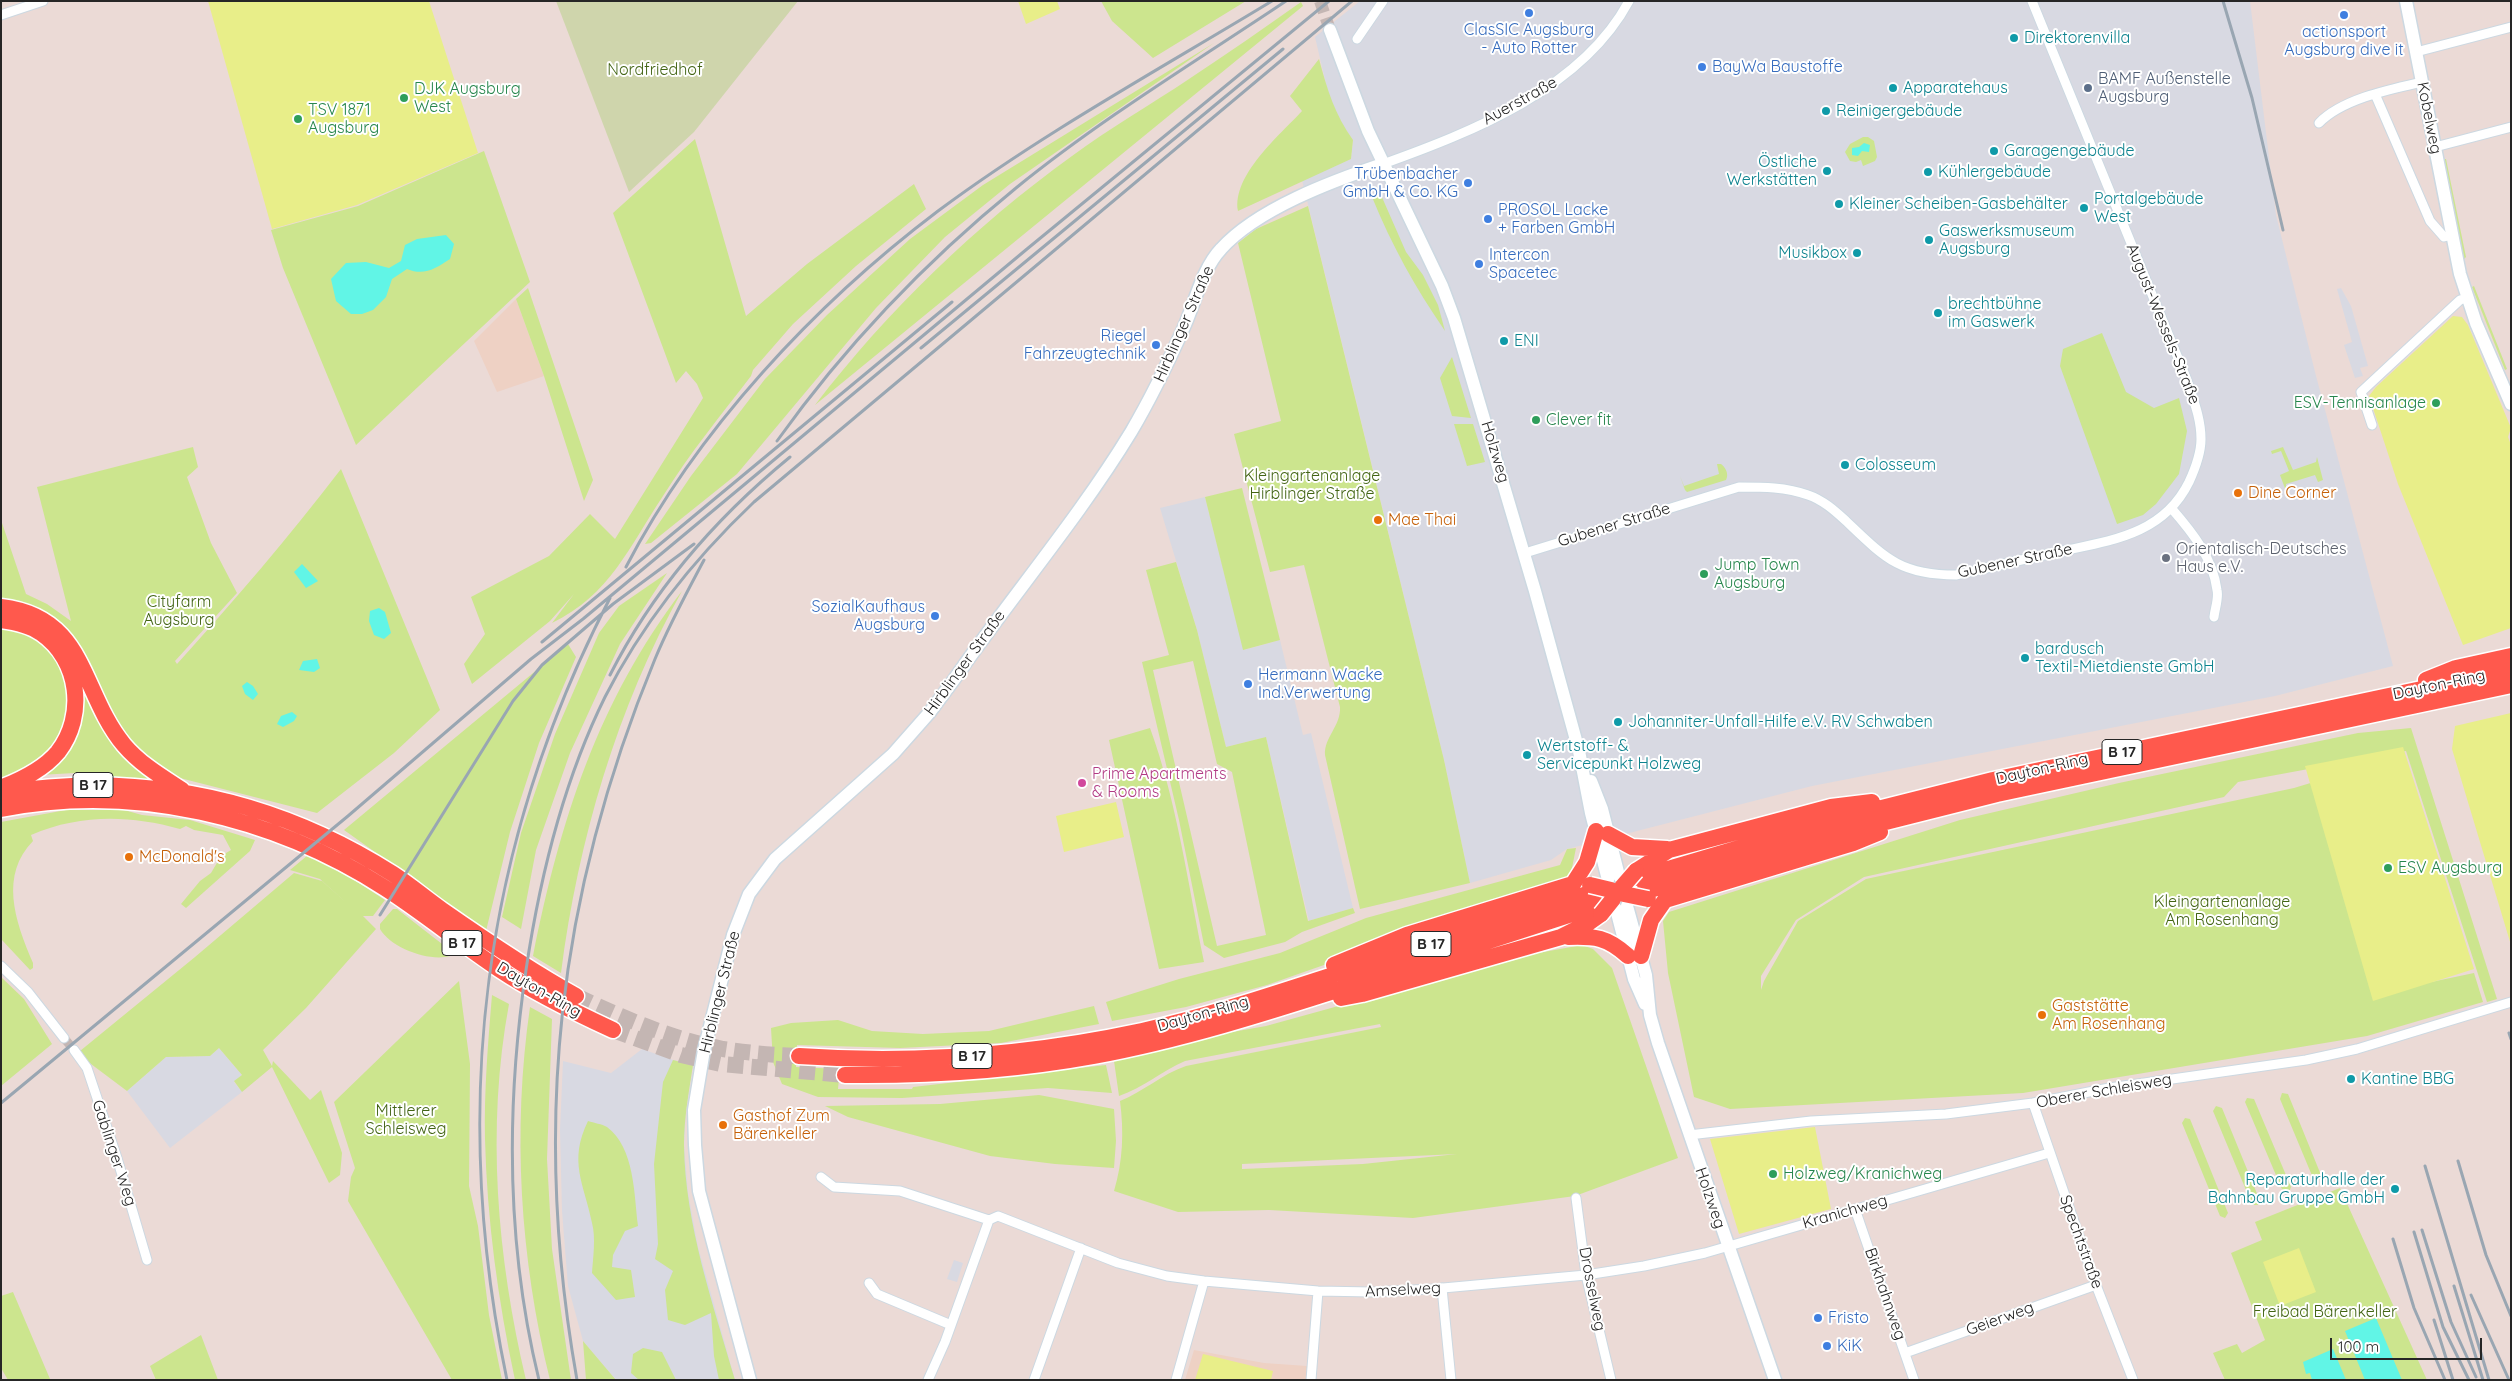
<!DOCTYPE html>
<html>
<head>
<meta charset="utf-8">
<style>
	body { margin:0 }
	#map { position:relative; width:2512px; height:1381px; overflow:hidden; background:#ebdad6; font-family:Quicksand,sans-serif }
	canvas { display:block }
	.frame { position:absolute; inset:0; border:2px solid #262626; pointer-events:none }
	.scale { position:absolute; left:2330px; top:1338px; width:152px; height:22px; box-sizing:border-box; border:2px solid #262626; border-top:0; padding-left:6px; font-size:15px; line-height:18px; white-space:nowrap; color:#262626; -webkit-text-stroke:4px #fff; paint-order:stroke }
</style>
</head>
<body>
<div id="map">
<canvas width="2512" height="1381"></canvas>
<div class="frame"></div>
<div class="scale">100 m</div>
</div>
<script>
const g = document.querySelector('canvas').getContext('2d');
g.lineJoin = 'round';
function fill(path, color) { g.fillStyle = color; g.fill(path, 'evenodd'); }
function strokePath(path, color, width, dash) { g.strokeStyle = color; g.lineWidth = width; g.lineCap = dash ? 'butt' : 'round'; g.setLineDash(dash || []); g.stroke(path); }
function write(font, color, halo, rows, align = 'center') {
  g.font = font + ' Quicksand,sans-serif'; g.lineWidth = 4; g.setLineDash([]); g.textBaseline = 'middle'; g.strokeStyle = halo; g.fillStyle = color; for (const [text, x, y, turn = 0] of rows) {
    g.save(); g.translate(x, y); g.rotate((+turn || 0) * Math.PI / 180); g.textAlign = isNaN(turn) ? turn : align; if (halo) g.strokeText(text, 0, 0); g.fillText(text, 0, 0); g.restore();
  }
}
fill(new Path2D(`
	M1360,1h890l26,214 39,157 78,294 -118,30 -463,90 -245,63 -16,11 -81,23 -26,-123 -142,-580 49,-21 2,-19 -10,-14 -14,-29 -14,-60z
	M2341,288l10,18 17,60 -8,2 3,8 -8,2 -11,-33 8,-3 -15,-53z
	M1205,497l39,153 36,-10 23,95 8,-2 42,175 -44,13 -43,-184 -40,10 -29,-117 -37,-122z
	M219,1048l23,27 -8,7 8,10 -72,56 -43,-57 39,-34 44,-1z
	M642,1049l31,11 20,5 -7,44 -2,36 4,48 10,54 37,133h-119l-33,-39 -15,-55 -6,-75 -2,-81 3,-69 48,12z
	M954,1260l9,3 -6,19 -10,-3z`), '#d8d9e2');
fill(new Path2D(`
	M516,299l28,77 -47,16 -23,-51z
	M1194,1350l70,13 43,3 -1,14h-121z`), '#eed1c4');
fill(new Path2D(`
	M1101,1h145l-93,57 -41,-37z
	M1301,2l2,4 -488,399c73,-95 160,-179 257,-249 38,-28 78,-51 117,-77 38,-25 75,-51 112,-77z
	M1214,43l-204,141 -65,53 -69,71 -139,166 -86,69 -6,1 46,-68 74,-97 62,-64 83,-76 73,-54z
	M1319,59c8,30 16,56 34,81l-2,19 -113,52c-6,-36 42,-76 64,-100l-12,-15z
	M1863,137h5l6,4 3,16 -2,4 -12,5 -2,-6 -5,2 -6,-1 -5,-9 5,-8z
	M695,139l51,177 61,-52 107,-80 12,25 -70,57 -63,58 -40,46 -2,6c-30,39 -62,78 -88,120 -34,51 -53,99 -111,127l22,-29 -24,27 -78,63 -8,-20 21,-30 -14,-37 78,-41 41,-42 25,25 88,-141 -6,-14 -11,-13 -10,12 -63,-170z
	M484,151l46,131 -174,163 -73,-177 -12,-38 87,-24z
	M2443,159h3l20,98 -2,2z
	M1381,195l25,57 17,23 15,30 7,26c-30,-44 -53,-85 -73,-134z
	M1308,206l136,554 26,123 -110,26 -35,-154c-1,-18 16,-29 15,-48l-36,-142 -34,7 -36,-138 47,-13 -43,-178 18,-14z
	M2474,286l33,83 -2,1 -33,-83z
	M528,288l65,192 -9,21 -40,-125 -28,-77z
	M2102,333l24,59 28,16 25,-10 8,33 -8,43 -23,30 -13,11 -26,9 -57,-158 3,-17z
	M1452,357l19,61 -19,-2 -12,-38z
	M1454,424h19l12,38 -18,4z
	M193,447l5,20 -11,10 24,66 26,50 -62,68 2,3c57,-63 112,-127 164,-195l99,241 -46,43 -77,60 -141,-36 -40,-27 -97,-140 -17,-7 -21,-3v-80l25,74 21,10 24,17 -34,-134z
	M2283,447l10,23 23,-8 1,-5 6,23 -5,2 -3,-7 -29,9v7l-6,-16 9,-4 -8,-20 -9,3 -1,-3z
	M1717,464h4c5,4 8,10 5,16l-39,12 -2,-2 -5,-14 4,10 35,-12z
	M1242,488l38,152 -37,10 -38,-153z
	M1176,562l21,68 29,117 40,-10 42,184 45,-13 2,5 -53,19 -17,10 -61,16 -20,-13 -25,-125 -37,-158 27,-7 -23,-85zM1193,661l24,103 15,8 34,163 -49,11 -64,-276z
	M667,573l-47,71 -50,109 -34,97 -15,79 -19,-12 19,-84 34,-99 44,-101 20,-27z
	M682,591c-65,116 -104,250 -121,382l-28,-17c27,-135 65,-255 149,-365z
	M1,625c18,4 36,7 49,21 24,27 25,76 1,103 -13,15 -32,22 -50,29z
	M568,644l8,13 -37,86 -29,89 -24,99 -142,-101z
	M77,666l84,116 -60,-4 -26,-5 -36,2 22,-20 13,-87z
	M1150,728c27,74 38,156 54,234l-45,7 -50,-229z
	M2411,728l86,271 -10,3 -81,-251 -168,31 -14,15 -360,80 -68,43 -35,56v14l3,-9 34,-60 68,-42 428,-91 23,-7 100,204 57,-12 9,29 -116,34 -344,57 -293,16 -36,-12 -26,-124 -5,-52 6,-9 291,-92 159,-37 239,-50z
	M66,810h58l18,5 48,5 65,20 -5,11 -64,57 -5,-4 19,-23 11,-8 10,-17 10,-6 -8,-15 -29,-5 -8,-4 -6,3c-51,-14 -100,-15 -149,6l2,6c-33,34 -19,78 0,122v5l-3,2 -29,-31v-117z
	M1576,848l-4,20 -6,12 -299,105 -81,22 -74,14 -6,-19 73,-23 101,-26 86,-35 194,-53 7,-16z
	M308,855l40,21 37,24 -12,16h-10l13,13 -70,79 -43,42 9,16 1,-5 37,39 11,-10 21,63 -2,22 -11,8 -57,-116 -30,25 -8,-11 8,-6 -23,-27 -9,8 -44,1 -39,34 -40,-30 -7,-10 115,-94 99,-84 28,8 27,24 -29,-26 -30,-9z
	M393,909h4l49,38 6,7 -2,2c-21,6 -59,-8 -70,-27v-5z
	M1582,945l11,4 19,19 66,190 -103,38 -162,22 -144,-8 -91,2 -64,-21c9,-30 10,-59 6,-90 23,-9 42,-27 66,-35l195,-39 -1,-3 -195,37c-23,10 -42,27 -66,35l-5,-35 107,-27 45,-8 250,-69zM1457,1154l-94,10 -121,5v-5z
	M1,977l23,22 28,45 -51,42z
	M459,981l11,83 -1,122 9,40 11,89 13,65h-50l-104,-179 3,-24 4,-9 -21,-66z
	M492,995l17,9c-23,124 -12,253 17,376h-11c-17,-80 -28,-160 -30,-241 -1,-48 3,-96 7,-144z
	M1094,1006l5,18 -98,19 -101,5 -103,-3 -1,22 44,2 -2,20h74l1,-2 193,-22 6,28 -64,-5 -146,10 -84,-1 -36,-13 -9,-22 -2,-34 20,-5 47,-3 34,11 51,3 66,-3z
	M530,1007l22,12 -5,140 5,90 19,131h-21c-30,-122 -38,-249 -20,-373z
	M673,1060l20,5c-4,26 -9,53 -9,80 1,79 29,159 51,235h-16l-5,-24 -3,-43 -26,12 -17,-5 -3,-30 8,-19 -18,-12 3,-15 -4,-80 9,-82z
	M2282,1093l6,1 33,81 -3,5 -5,-2 -33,-79z
	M1039,1095l75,14 2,32 -2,27 -59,-4 -65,-8 -142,-39 -23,-11 115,-2z
	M2247,1098l7,1 37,88 -2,5 -6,-1 -2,-4 -36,-85z
	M2216,1106l6,2 38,93 -2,4h-4l-3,-3 -38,-91z
	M2185,1118l5,1 38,94 -3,5 -5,-2 -38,-93z
	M588,1121c6,2 14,3 19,6 28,21 27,68 31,99l-13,5 -12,24 -1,12 19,3 4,27 -19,3 -24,-27c1,-15 4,-35 0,-50 -8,-40 -24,-61 -4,-102z
	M2340,1188l87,192h-202l-12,-27 24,-9 5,9 23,-13 -34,-87 31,-13 -7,-18z
	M13,1292l37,87 1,1h-43l-7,-12v-72z
	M201,1335l17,45h-62l-6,-14z
	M583,1341l33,39h-30z
	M643,1348l19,4 14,28h-37l-8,-7 2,-19z`), '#cce58e');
fill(new Path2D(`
	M556,1h242l-104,131 -65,60z`), '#cfd5ac');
fill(new Path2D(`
	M208,1h221l49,152 -121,52 -85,24z
	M1018,1h39l3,8 -34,15z
	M2453,316l9,1 6,8 43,103 -3,9 3,8v183l-48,17 -65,-161 -29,-88 7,-9z
	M2511,713v232l-59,-196 3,-23z
	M2403,747l71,222 -101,32 -68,-235z
	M1116,802l8,35 -60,15 -8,-36z
	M1815,1127l16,82 -92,25 -29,-95z
	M2299,1248l17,44 -36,14 -17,-44z
	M1203,1354l70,17 -2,9h-76z`), '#e8ee89');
fill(new Path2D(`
	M1864,143l6,2 -1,7 -7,-1 -4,5 -6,-1v-7l7,-1z
	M446,235l8,9 -4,15c-15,10 -26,17 -43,10l-15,10 -6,18 -13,13 -11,4h-11l-15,-13 -5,-22 15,-16 20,-1 23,6 12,-7 4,-16 12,-6z
	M302,564l16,17 -12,7 -12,-16z
	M379,608l6,4 6,21 -7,6 -10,-4 -5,-14 1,-10z
	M317,659l3,9 -6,4 -15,-2 4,-9z
	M247,682l6,4 5,8 -5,6 -8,-6 -3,-8z
	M292,712l5,4 -3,5 -11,6 -6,-3 4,-8z
	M2376,1318l26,62h-37l-20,-49z
	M2333,1349l13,31h-34l-2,-7 -4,1 -3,-12z`), '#61f5e6');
strokePath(new Path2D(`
	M64,1038l10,12`), '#c4b6b3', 9, [9, 4.5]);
strokePath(new Path2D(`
	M1320,1l10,29`), '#c4b6b3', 12, [12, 6]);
strokePath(new Path2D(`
	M576,996c47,22 95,43 147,53 25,4 51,6 76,7
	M613,1030l68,25 40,9 124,11`), '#c4b6b3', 16, [16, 8]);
const street = new Path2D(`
	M1,15l42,-14
	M1357,39l26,-38
	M2416,52l95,-25
	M2375,94l55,127 14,16 8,-2
	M2319,123c23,-24 72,-34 103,-41
	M2435,147l76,-20
	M1383,164c89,-32 199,-75 246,-163
	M2372,425l-11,-33 99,-92 7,-2
	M2172,509c20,23 41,49 45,81 2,8 -2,18 -3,27
	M1525,553l214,-66c24,0 47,0 69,8 15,5 27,16 38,26 39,37 54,54 110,54 32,-7 64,-15 97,-22 53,-12 109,-16 136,-71 6,-13 12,-28 12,-43 0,-21 -8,-40 -14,-59l-155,-379
	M1,966l27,26 36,46
	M74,1050l13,18 30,90 30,102
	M2033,1103l63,182 37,95
	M1689,1135l122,-14 135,-7 87,-11 76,-15 197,-28 51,-11 154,-47
	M821,1177l13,10 66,4 89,29
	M1576,1198l10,77 25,105
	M1855,1209l59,171
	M869,1283l8,11 74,31
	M1442,1288l9,92
	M1905,1353l191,-68
	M928,1380l17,-38 44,-122 9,-4 120,47 49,13 37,5 114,10 54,1 60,-3 154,-14 58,-9 61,-13 344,-100
	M1034,1380l47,-132
	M1176,1380l28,-99
	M1311,1380l7,-89`);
const secondary = new Path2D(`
	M2406,1l54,273 16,49 35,81
	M1330,30l38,101 74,155 12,32 81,273 44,160 12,62 17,67
	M1591,781l11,28 17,67
	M1627,906l19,69 4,40 8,28 117,337
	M1616,909l18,70 11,25
	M750,1380l-51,-189 -4,-46 -1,-35 10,-60 29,-115 16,-41 26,-35 118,-105 37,-42 23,-31c58,-84 125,-162 178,-249 20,-34 37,-69 53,-105 11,-24 18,-58 37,-78 36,-40 111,-68 162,-85`);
const highway = new Path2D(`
	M1,607c86,10 79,85 123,138 16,19 38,32 58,45
	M1,620c14,2 29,5 40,13 39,27 45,83 17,119 -14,17 -35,27 -55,35
	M2426,680l30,-12 55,-12
	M1,793c140,-22 272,5 392,81 17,11 32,24 49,36 43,30 87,60 134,86
	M1,809c132,-26 272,7 384,79 39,25 75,55 114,81 36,24 75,43 114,61
	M1608,834l24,13 35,2
	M1636,871l33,-21 162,-43 41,-5
	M1638,878l196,-58 159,-40 518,-110
	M1643,892l195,-58 159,-40 514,-109
	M1568,937c27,-1 39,0 60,19
	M1641,956l10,-36 14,-20 188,-57 27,-11
	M1334,965l73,-30 166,-51 14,-22 9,-31
	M1341,998l21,-4 199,-57 26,-13 14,-10
	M799,1056c115,8 231,-1 343,-25 67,-15 132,-37 197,-58 85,-27 169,-54 254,-81
	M845,1075c83,1 167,-4 249,-19 87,-16 172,-43 256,-70 83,-27 167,-54 250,-81`);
strokePath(street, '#ccd8e1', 11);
strokePath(secondary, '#ccd8e1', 15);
strokePath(highway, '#fff', 19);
strokePath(street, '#fff', 9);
strokePath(secondary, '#fff', 12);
strokePath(highway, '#ff594d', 16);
strokePath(new Path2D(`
	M2223,1l29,97 31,132
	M921,348l362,-299
	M777,441c68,-95 148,-179 239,-253 85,-69 179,-126 270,-187
	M626,567c71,-137 189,-263 312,-356 105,-78 222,-142 334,-210
	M542,642l410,-340
	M610,675c43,-85 107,-158 180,-218
	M380,915l133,-214 29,-36 71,-61 81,-60
	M2509,1033l2,6
	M1,1103l347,-287 183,-157 52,-40 444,-370 302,-248
	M2458,1161l28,94 25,61
	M2425,1166l64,214
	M2422,1230l29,92 25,55
	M2414,1232l29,95 26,53
	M2393,1239l21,69 31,72
	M2454,1286l29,94
	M2471,1295l38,85
	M2434,1320l19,60
	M507,1380c-57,-272 -25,-535 103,-782
	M539,1380c-33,-135 -33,-274 -13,-410 14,-94 37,-188 79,-273 37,-73 90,-139 149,-195l598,-501
	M577,1380c-45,-253 -20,-484 78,-721 14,-34 32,-67 49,-99`), '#99a6b2', 3);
const highwayBridge = new Path2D(`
	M1590,885l21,5
	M1622,887l14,-16
	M1624,894l24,5
	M1601,914l12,-15`);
strokePath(highwayBridge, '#fff', 19, []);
strokePath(highwayBridge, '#ff594d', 16);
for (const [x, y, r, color] of [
	[1529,13,5,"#3f7fe0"],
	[2344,15,5,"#3f7fe0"],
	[2014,38,5,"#0f9aa8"],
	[1702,67,5,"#3f7fe0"],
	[1893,88,5,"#0f9aa8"],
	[2088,88,5,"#5c6f8a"],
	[404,98,5,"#2e9e5b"],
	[1826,111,5,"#0f9aa8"],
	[298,119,5,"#2e9e5b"],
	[1994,151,5,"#0f9aa8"],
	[1827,171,5,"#0f9aa8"],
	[1928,172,5,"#0f9aa8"],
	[1468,183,5,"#3f7fe0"],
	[1839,204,5,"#0f9aa8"],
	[2084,208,5,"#0f9aa8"],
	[1488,219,5,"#3f7fe0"],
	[1929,240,5,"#0f9aa8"],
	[1857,253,5,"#0f9aa8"],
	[1479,264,5,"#3f7fe0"],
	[1938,313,5,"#0f9aa8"],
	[1504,341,5,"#0f9aa8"],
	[1156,345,5,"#3f7fe0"],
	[2436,403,5,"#2e9e5b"],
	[1536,420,5,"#2e9e5b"],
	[1845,465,5,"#0f9aa8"],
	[2238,493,5,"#e8710a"],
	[1378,520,5,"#e8710a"],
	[2166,558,5,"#6b7280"],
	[1704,574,5,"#2e9e5b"],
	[935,616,5,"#3f7fe0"],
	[2025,658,5,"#0f9aa8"],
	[1248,684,5,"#3f7fe0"],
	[1618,722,5,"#0f9aa8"],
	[1527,755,5,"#0f9aa8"],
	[1082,783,5,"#d1479c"],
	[129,857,5,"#e8710a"],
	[2388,868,5,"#2e9e5b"],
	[2042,1015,5,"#e8710a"],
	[2351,1079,5,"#0f9aa8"],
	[723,1125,5,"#e8710a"],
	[1773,1174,5,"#2e9e5b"],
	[2395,1189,5,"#0f9aa8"],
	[1818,1318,5,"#3f7fe0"],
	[1827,1346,5,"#3f7fe0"]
]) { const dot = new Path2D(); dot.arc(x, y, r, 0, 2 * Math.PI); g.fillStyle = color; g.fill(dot); strokePath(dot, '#fff', 2); }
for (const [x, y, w] of [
	[2122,752,40],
	[93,785,40],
	[462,943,40],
	[1431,944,40],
	[972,1056,40]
]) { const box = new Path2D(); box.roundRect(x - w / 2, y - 12.5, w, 25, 4); g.fillStyle = '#fff'; g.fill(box); strokePath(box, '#262626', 1); }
write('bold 15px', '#262626', null, [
	["B 17",2122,752],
	["B 17",93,785],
	["B 17",462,943],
	["B 17",1431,944],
	["B 17",972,1056]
]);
write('16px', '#366cbe', '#fff', [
	["ClasSIC Augsburg",1529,30,"center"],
	["- Auto Rotter",1529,48,"center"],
	["actionsport",2344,32,"center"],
	["Augsburg dive it",2344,50,"center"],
	["BayWa Baustoffe",1712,67],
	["Trübenbacher",1458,174,"right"],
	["GmbH & Co. KG",1458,192,"right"],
	["PROSOL Lacke",1498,210],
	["+ Farben GmbH",1498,228],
	["Intercon",1489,255],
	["Spacetec",1489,273],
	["Riegel",1146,336,"right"],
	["Fahrzeugtechnik",1146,354,"right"],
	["SozialKaufhaus",925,607,"right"],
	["Augsburg",925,625,"right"],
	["Hermann Wacke",1258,675],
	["Ind.Verwertung",1258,693],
	["Fristo",1828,1318],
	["KiK",1837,1346]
], 'left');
write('16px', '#0d838f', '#fff', [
	["Direktorenvilla",2024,38],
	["Apparatehaus",1903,88],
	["Reinigergebäude",1836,111],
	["Garagengebäude",2004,151],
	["Östliche",1817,162,"right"],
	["Werkstätten",1817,180,"right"],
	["Kühlergebäude",1938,172],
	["Portalgebäude",2094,199],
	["West",2094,217],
	["Kleiner Scheiben-Gasbehälter",1849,204],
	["Gaswerksmuseum",1939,231],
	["Augsburg",1939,249],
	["Musikbox",1847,253,"right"],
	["brechtbühne",1948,304],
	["im Gaswerk",1948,322],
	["ENI",1514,341],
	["Colosseum",1855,465],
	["bardusch",2035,649],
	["Textil-Mietdienste GmbH",2035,667],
	["Johanniter-Unfall-Hilfe e.V. RV Schwaben",1628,722],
	["Wertstoff- &",1537,746],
	["Servicepunkt Holzweg",1537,764],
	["Kantine BBG",2361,1079],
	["Reparaturhalle der",2385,1180,"right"],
	["Bahnbau Gruppe GmbH",2385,1198,"right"]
], 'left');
write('16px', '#436515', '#fff', [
	["Nordfriedhof",655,70],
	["Kleingartenanlage",1312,476],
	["Hirblinger Straße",1312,494],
	["Cityfarm",179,602],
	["Augsburg",179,620],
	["Kleingartenanlage",2222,902],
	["Am Rosenhang",2222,920],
	["Mittlerer",406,1111],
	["Schleisweg",406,1129],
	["Freibad Bärenkeller",2325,1312]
]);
write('16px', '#4e5e75', '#fff', [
	["BAMF Außenstelle",2098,79],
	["Augsburg",2098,97]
], 'left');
write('16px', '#27864d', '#fff', [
	["DJK Augsburg",414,89],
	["West",414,107],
	["TSV 1871",308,110],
	["Augsburg",308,128],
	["ESV-Tennisanlage",2426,403,"right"],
	["Clever fit",1546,420],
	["Jump Town",1714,565],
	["Augsburg",1714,583],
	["ESV Augsburg",2398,868],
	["Holzweg/Kranichweg",1783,1174]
], 'left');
write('16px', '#262626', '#fff', [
	["Auerstraße",1520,101,-29],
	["Kobelweg",2429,118,79],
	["Hirblinger Straße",1184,324,-66],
	["August-Wessels-Straße",2163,324,68],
	["Holzweg",1495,452,73],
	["Gubener Straße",1614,525,-17],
	["Gubener Straße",2015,561,-12],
	["Hirblinger Straße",965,663,-54],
	["Dayton-Ring",2439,685,-12],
	["Dayton-Ring",2042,769,-13],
	["Dayton-Ring",539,990,30],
	["Hirblinger Straße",720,992,-76],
	["Dayton-Ring",1203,1014,-16],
	["Oberer Schleisweg",2104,1091,-10],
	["Gablinger Weg",114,1153,72],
	["Holzweg",1710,1198,71],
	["Kranichweg",1845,1212,-16],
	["Spechtstraße",2081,1242,70],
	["Drosselweg",1592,1289,79],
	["Amselweg",1403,1290,-3],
	["Birkhahnweg",1885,1294,71],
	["Geierweg",2000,1319,-20]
]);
write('16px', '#c56008', '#fff', [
	["Dine Corner",2248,493],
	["Mae Thai",1388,520],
	["McDonald's",139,857],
	["Gaststätte",2052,1006],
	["Am Rosenhang",2052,1024],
	["Gasthof Zum",733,1116],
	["Bärenkeller",733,1134]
], 'left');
write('16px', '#5b616d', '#fff', [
	["Orientalisch-Deutsches",2176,549],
	["Haus e.V.",2176,567]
], 'left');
write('16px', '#b23c85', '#fff', [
	["Prime Apartments",1092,774],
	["& Rooms",1092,792]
], 'left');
</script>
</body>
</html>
